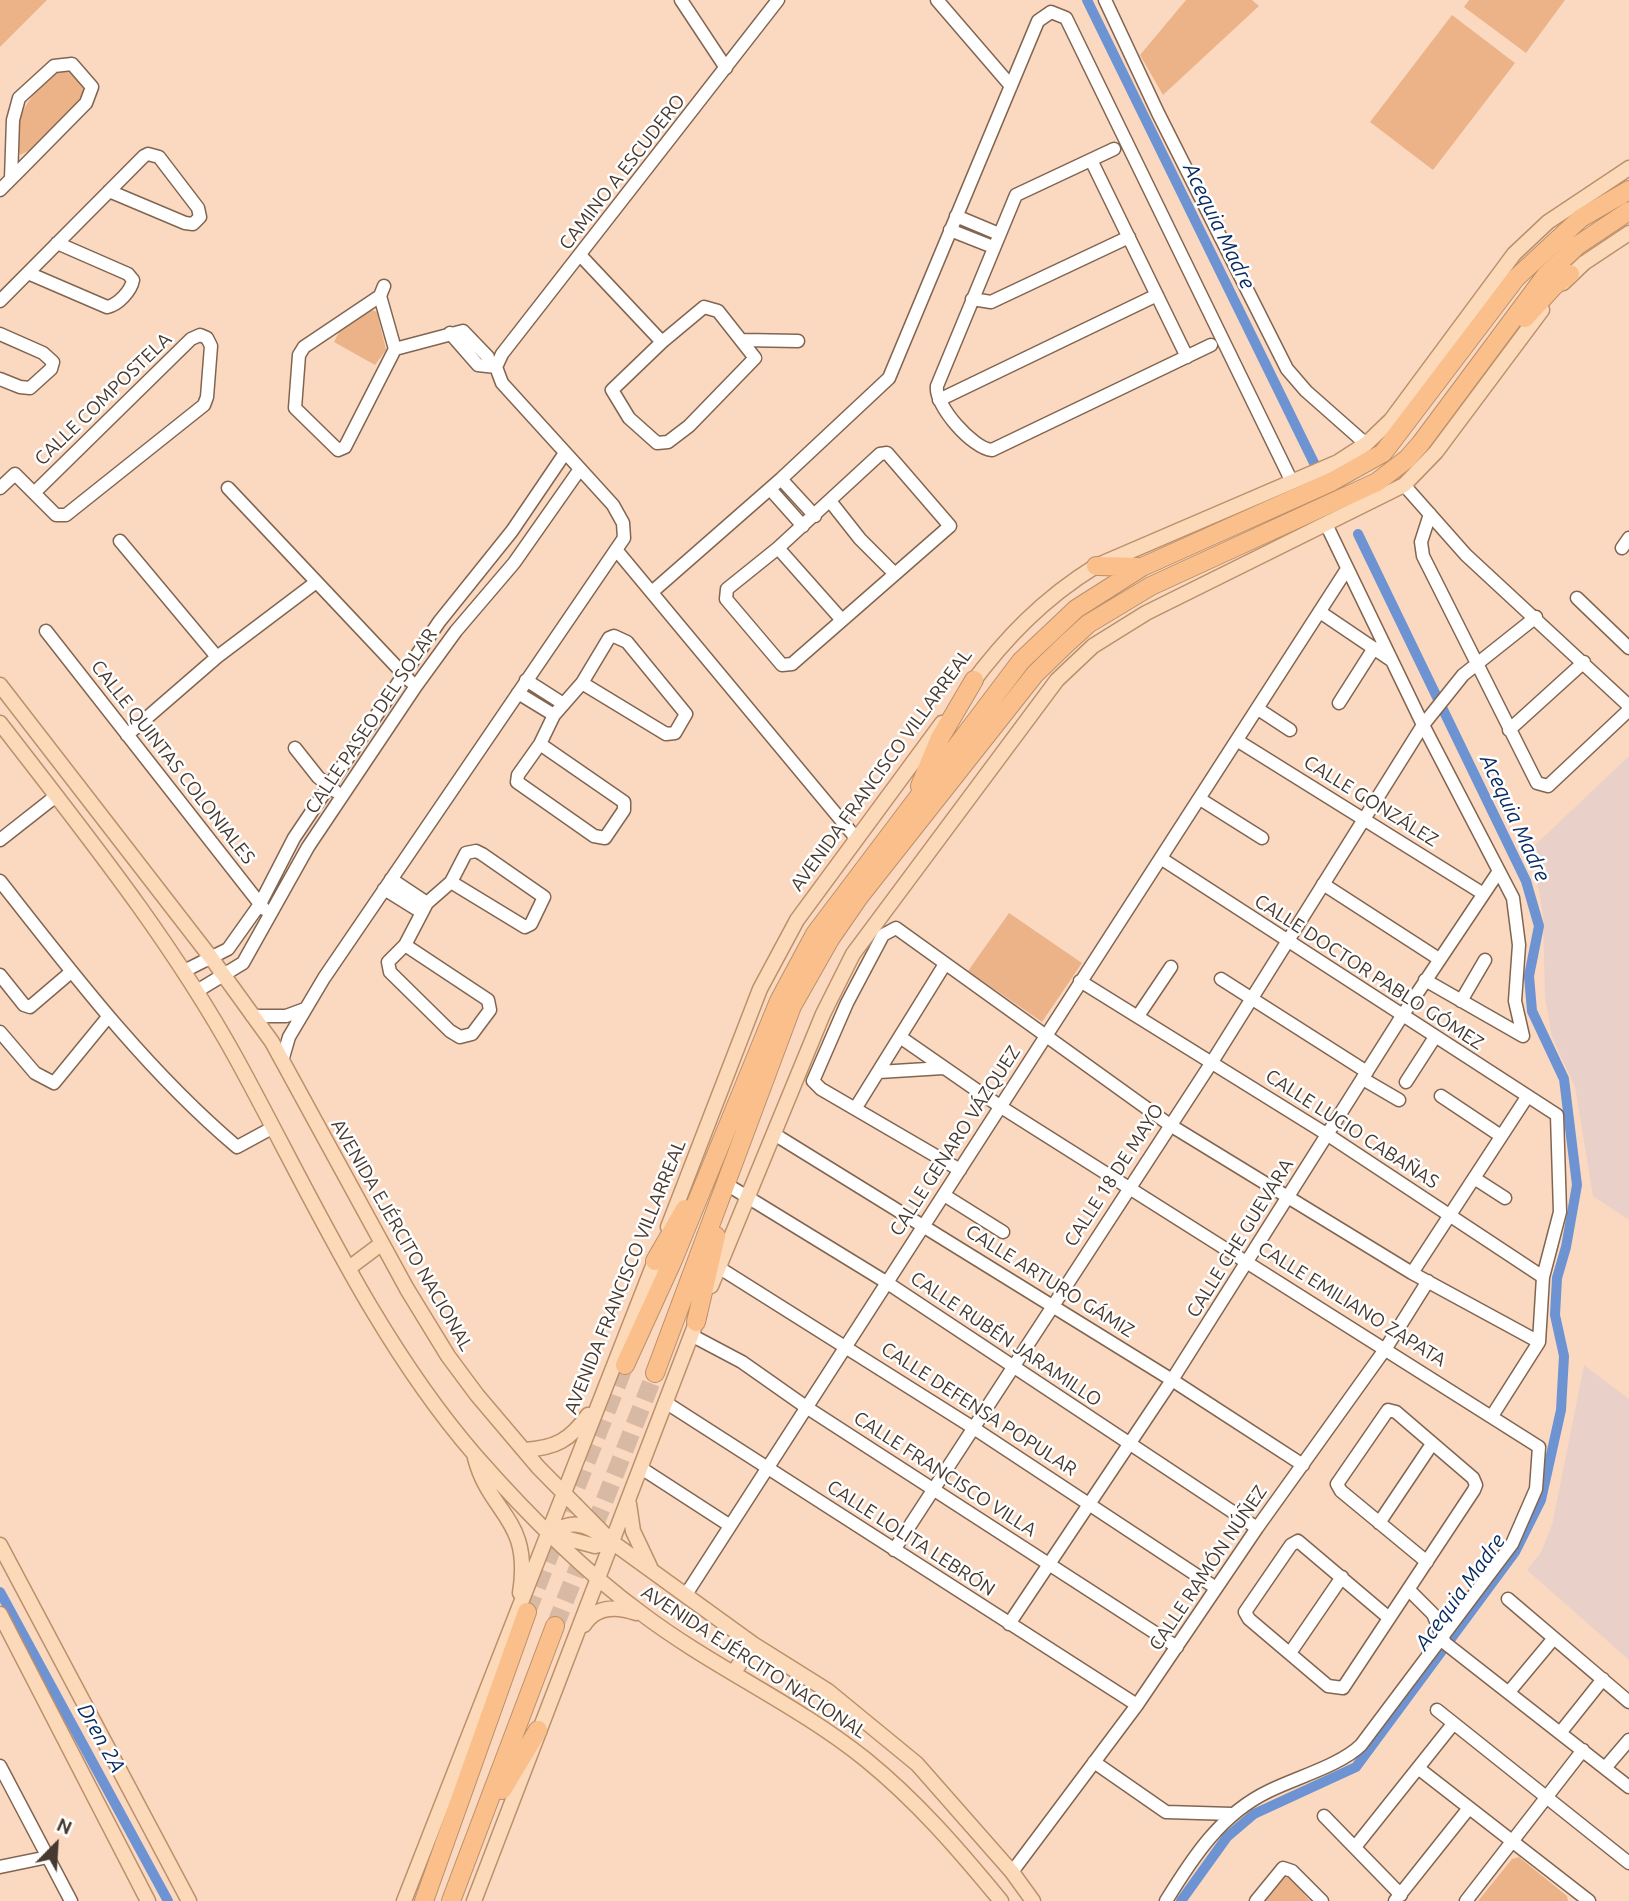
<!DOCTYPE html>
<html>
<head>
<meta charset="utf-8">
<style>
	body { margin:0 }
	#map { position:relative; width:1629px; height:1901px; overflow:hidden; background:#fbd9c1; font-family:Ubuntu,sans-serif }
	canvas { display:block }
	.north { position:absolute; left:21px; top:1810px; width:70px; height:70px; -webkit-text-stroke:5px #fff; paint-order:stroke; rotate:24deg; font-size:19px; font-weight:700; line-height:28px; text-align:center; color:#46392f }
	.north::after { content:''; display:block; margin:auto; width:24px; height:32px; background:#46392f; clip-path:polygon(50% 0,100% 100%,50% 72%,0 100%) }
</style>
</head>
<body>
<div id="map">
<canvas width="1629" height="1901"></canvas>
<div class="north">N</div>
</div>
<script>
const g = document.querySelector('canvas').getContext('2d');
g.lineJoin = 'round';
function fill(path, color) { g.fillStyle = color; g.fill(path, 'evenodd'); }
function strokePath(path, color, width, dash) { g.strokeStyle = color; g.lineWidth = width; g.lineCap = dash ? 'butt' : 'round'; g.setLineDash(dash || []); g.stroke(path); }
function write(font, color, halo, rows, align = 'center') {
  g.font = font + ' Ubuntu,sans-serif'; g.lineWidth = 5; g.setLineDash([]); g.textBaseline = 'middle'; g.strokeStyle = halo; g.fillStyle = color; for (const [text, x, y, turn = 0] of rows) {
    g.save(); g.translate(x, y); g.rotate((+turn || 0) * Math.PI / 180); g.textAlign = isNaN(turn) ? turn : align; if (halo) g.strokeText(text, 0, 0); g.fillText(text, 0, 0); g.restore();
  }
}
fill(new Path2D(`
	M1629,756v464l-36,-24 -18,-109 -23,-50 -7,-40 -2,-82 -11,-67z
	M1584,1365l45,34v261l-102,-90 14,-18 11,-27z`), '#e9d0c8');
fill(new Path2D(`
	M0,0h47l-47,47z
	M1186,0h66l7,6 -96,89 -23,-40z
	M1469,0h96l-39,53 -62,-46z
	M1452,15l63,48 -82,107 -63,-48z
	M61,67h8l17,22v6l-56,55 -10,5c-10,-41 13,-63 41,-88z
	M372,310l5,2 9,38 -11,15 -41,-23 5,-10z
	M1009,913l73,50 -40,59 -74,-51z
	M1519,1857l48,39 1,5h-90l34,-42z
	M1288,1875l22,26h-47l21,-25z`), '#edb388');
strokePath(new Path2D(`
	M1087,0l230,469
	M0,1592l168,309
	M1181,1901l46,-64 27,-23 102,-47 159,-215 26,-52 20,-90 3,-54 -9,-41 2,-37 9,-31 11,-62 -13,-106 -32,-68 -3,-35 10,-50 -13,-45 -168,-347`), '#6d93d2', 10);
strokePath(new Path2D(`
	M527,1612l98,-247
	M555,1626l100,-253`), '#d7b9a4', 18, [18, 9]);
const minor = new Path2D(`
	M681,0l45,68
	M937,0l74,86
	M1105,0l53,113 129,256 19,22 60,53
	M1114,149l-98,46 -79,191c-3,19 36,63 55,64l219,-105
	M1091,160l96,197
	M0,190l21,-21 65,-66 6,-16 -20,-23 -18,2 -35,32 -6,22 -2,59
	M956,216l43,18
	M950,230l43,17
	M581,256l81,86
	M28,273l79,34c11,-2 24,-16 26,-27l-5,-6 -71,-31
	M380,296l15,53 -50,98 -7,3 -43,-42 4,-53 5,-8 76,-51 4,-10
	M972,299l19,3 138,-65
	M0,301c48,-48 96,-97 144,-145l4,-2 11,3 39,51 2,9 -7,7 -8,-1 -76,-32
	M704,307l14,4 37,47 -66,68 -21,16 -11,1 -28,-25 -17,-28 50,-48z
	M450,333l28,32 18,2
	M0,334l43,19 10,9 -2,7 -21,19 -10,-1 -20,-8
	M743,340l55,1
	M395,349l68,-18 25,26v8
	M496,367l6,-13 276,-354
	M939,400l218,-105
	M887,453l63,73 -158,138 -10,1 -56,-66 1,-10 51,-41 102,-94z
	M15,474l41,41h10l138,-110 3,-8 4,-51 -4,-8 -7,-3 -9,4 -157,154
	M781,479l34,37
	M1404,485l62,70 163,151
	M0,488l15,-14
	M228,488l182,193
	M770,489l33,37
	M830,501l30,38 34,34
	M1430,514l-9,28 2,14 114,227 11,3 81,-76
	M1326,524l97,201 90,173 6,47 -4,56 8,35
	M120,541l97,116
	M778,548l63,71
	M1622,548l7,-10
	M618,552l238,286
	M652,592l129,-113 108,-101 149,-357 13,-9 15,6 226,464
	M1577,598l52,50
	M1320,612l71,48
	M46,631l218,278
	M526,680l36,23
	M518,693l36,22
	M1339,703l35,-55
	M1258,709l32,21
	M1509,730l75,-68
	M127,735l90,-78 98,-74
	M1238,741l244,152
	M540,744l84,58v8l-19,28 -11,-2 -77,-54 1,-7 22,-31 14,-29 28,-32 27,-45 5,-2 13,6 59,72 -11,19 -9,1 -84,-51
	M295,748l23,29 17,14
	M1200,799l62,39
	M0,840l56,-44
	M1162,859l395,256 3,97 -17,65 -4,65 -47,74
	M391,879l36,24
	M0,881c73,93 146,189 237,266l35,-19
	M1323,884l116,75
	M384,889l37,23
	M405,945l83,55 2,10 -18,24 -12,3 -10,-6 -60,-59 -2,-10 17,-17 22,-42 24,-21 15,-29 10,-2 6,3 62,43 -13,27 -6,3 -74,-45
	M184,971l44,-22 32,-45 34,-66 145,-216 73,-91 53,-78
	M0,975l24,30 6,2 41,-35
	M1221,979l146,93
	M1425,980l98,56
	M1080,981l248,154 215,142
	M197,991l46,-28 65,-116 108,-161 40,-55 58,-68 66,-94
	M1461,1001l24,-41
	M252,1016h34l19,-7
	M1138,1016l33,-49
	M0,1032l35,41 19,10 54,-66
	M900,1037l101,70 538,340 -3,42 -24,55 -151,201c-20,20 -66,33 -92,46 -48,23 -76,66 -103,110
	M282,1061l7,-24 35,-59 300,-440 -1,-15 -10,-18 -111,-122 -6,-16
	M879,1072l64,-4
	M1363,1079l36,21
	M1406,1082l29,-45
	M1441,1096l60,40
	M855,1109l90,-145
	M774,1134l398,246 131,85
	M960,1170l-139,-81 -8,-8 34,-78 36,-68 13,-7 274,197 242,148 127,69
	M1474,1178l31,20
	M731,1187l155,95 371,246
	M944,1195l59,37
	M718,1267l254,160 244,161
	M1412,1273l115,-176
	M691,1335l51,27 64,45 371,240
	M665,1402l472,303
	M641,1468l88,57
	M1379,1523l53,-79
	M894,1550l318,-488 211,-337 40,-50 73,-58
	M1409,1590l24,24 12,29 184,144
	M685,1596l662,-1027
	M1508,1599l121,103
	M1389,1618l-91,-77 -7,4 -46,67 4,7 79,67 15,2 131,-198 2,-5 -3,-7 -77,-66 -8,-2 -51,74 4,7 86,71
	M1009,1624l163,-244 230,-364 97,-145
	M1290,1653l52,-76
	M1509,1692l45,-54
	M1437,1710l192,153
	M1560,1733l43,-54
	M1094,1762l72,50 66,2
	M0,1766l71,135
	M1418,1768l171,133
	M1605,1768l24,-28
	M1324,1816l77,79
	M1355,1847l98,-123
	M0,1867l48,-10
	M1012,1872l125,-167 120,-177 129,-180 42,-67
	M1256,1901l27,-33 9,3 30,30
	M1395,1901l74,-93
	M1466,1901l117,-151`);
const major = new Path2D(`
	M1563,283l21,-20 45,-30
	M0,685l212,274 60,83 135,247 41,67 29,39 61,72 74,75 141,102 75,47 89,73 95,108 21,29
	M969,687c36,-49 75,-89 127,-121l242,-104 28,-18 25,-24 123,-166 34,-32 81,-54
	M0,723c84,109 169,214 236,335 73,133 139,282 239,397 50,57 105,113 166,158 71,54 154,90 224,146 52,42 94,91 136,142
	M668,1227l92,-238 37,-69 145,-197
	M349,1268l32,-24
	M711,1286l112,-272 30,-60 204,-274 36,-34 53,-33 258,-128 32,-33 106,-142
	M524,1450c32,-2 46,-10 64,-35
	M475,1458c15,57 57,60 45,135
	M629,1504l4,27 17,36
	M550,1533c18,-10 28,-12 46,-1
	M558,1536l37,10 17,-4
	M0,1545l189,356
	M0,1614l148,287
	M584,1625c12,-19 32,-19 52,-12
	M734,1672l19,-28
	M404,1901l254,-648
	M474,1901l225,-586`);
const highway = new Path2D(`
	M1525,318l29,-32 16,-12
	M1096,566l46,1
	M920,786l20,-48 34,-58
	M655,1261l30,-52
	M696,1322l20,-86
	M625,1365l48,-105 106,-259 36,-67 206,-273 55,-52 66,-42 189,-85 52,-29 133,-175 65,-60 48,-28
	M655,1373l137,-367 38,-67 29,-42 176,-223 31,-30 22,-20 63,-38 226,-104 30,-23 14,-16 125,-168 32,-30 51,-34
	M502,1790l36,-60
	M424,1901l103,-289
	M451,1901l104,-275`);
strokePath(minor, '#826550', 15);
strokePath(major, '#bb906b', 17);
strokePath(highway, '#bb906b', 20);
strokePath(minor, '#fff', 12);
strokePath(major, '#fcd9b9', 14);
strokePath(highway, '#fabf8b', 18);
write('19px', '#46392f', '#fff', [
	["CAMINO A ESCUDERO",622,172,-52],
	["CALLE COMPOSTELA",103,399,-44],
	["CALLE PASEO DEL SOLAR",371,721,-56],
	["CALLE QUINTAS COLONIALES",173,762,52],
	["AVENIDA FRANCISCO VILLARREAL",881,770,-54],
	["CALLE GONZÁLEZ",1371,801,32],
	["CALLE DOCTOR PABLO GÓMEZ",1369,972,33],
	["CALLE LUCIO CABAÑAS",1352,1129,33],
	["CALLE GENARO VÁZQUEZ",955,1141,-57],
	["CALLE 18 DE MAYO",1114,1175,-57],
	["AVENIDA EJÉRCITO NACIONAL",402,1235,60],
	["CALLE CHE GUEVARA",1240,1238,-58],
	["AVENIDA FRANCISCO VILLARREAL",625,1277,-68],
	["CALLE ARTURO GÁMIZ",1050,1281,32],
	["CALLE EMILIANO ZAPATA",1352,1304,32],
	["CALLE RUBÉN JARAMILLO",1006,1339,34],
	["CALLE DEFENSA POPULAR",979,1409,33],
	["CALLE FRANCISCO VILLA",945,1474,33],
	["CALLE LOLITA LEBRÓN",911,1538,33],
	["CALLE RAMÓN NÚÑEZ",1208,1568,-56],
	["AVENIDA EJÉRCITO NACIONAL",754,1662,33]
]);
write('italic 21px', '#092c64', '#fff', [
	["Acequia Madre",1219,226,64],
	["Acequia Madre",1515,818,65],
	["Acequia Madre",1460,1592,-54],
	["Dren 2A",101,1738,61]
]);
</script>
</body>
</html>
